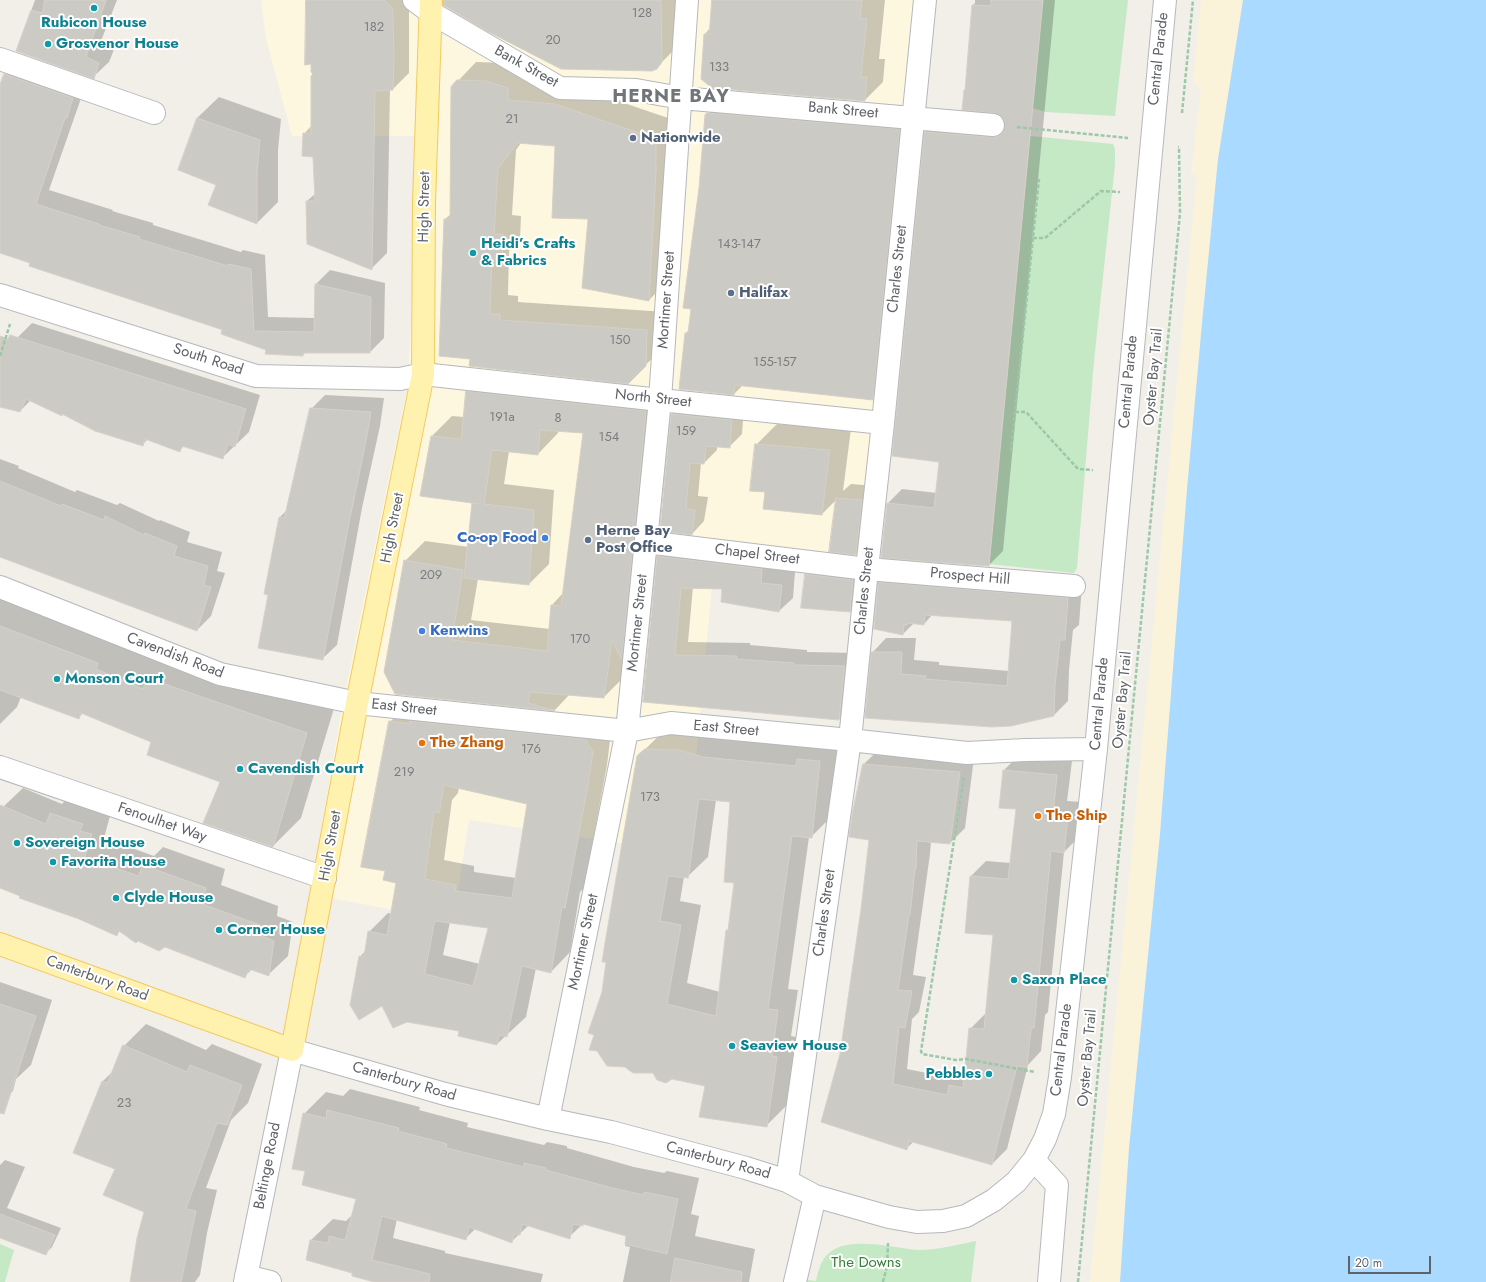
<!DOCTYPE html>
<html>
<head>
<meta charset="utf-8">
<style>
	body { margin:0 }
	#map { position:relative; width:1486px; height:1282px; overflow:hidden; background:#f1efe8; font-family:Jost,sans-serif }
	canvas { display:block }
	.scale { position:absolute; left:1348px; top:1256px; width:83px; height:18px; box-sizing:border-box; border:2px solid #5f6368; border-top:0; padding-left:5px; font-size:12px; line-height:14px; white-space:nowrap; color:#5f6368; -webkit-text-stroke:3px #fff; paint-order:stroke }
</style>
</head>
<body>
<div id="map">
<canvas width="1486" height="1282"></canvas>
<div class="scale">20 m</div>
</div>
<script>
const g = document.querySelector('canvas').getContext('2d');
g.lineJoin = 'round';
function fill(path, color) { g.fillStyle = color; g.fill(path, 'evenodd'); }
function strokePath(path, color, width, dash) { g.strokeStyle = color; g.lineWidth = width; g.lineCap = dash ? 'butt' : 'round'; g.setLineDash(dash || []); g.stroke(path); }
function write(font, color, halo, rows, align = 'center') {
  g.font = font + ' Jost,sans-serif'; g.lineWidth = 4; g.setLineDash([]); g.textBaseline = 'middle'; g.strokeStyle = halo; g.fillStyle = color; for (const [text, x, y, turn = 0] of rows) {
    g.save(); g.translate(x, y); g.rotate((+turn || 0) * Math.PI / 180); g.textAlign = isNaN(turn) ? turn : align; if (halo) g.strokeText(text, 0, 0); g.fillText(text, 0, 0); g.restore();
  }
}
fill(new Path2D(`
	M261,0h659l-57,574 -148,-21 -28,300 -218,-33 -16,101 -143,-27 31,-181 67,-329 12,-248h-128l-26,-97z`), '#fef7e0');
fill(new Path2D(`
	M1043,0h85l-13,116 -69,-4 -14,-4z
	M1030,136l83,8 2,5v16l-21,196 -17,207 -3,5 -85,-9z
	M976,1241l-5,41h-165l1,-2 9,1c2,-9 4,-18 10,-25 19,-22 66,-8 92,-6 19,0 39,-5 58,-9z
	M0,1244l14,6 -9,32h-5z`), '#c5e8c5');
fill(new Path2D(`
	M1201,0h99l-125,1282h-85l107,-1107 -6,-1 10,-85 -8,-8z`), '#fbf3d9');
fill(new Path2D(`
	M1243,0h243v1282h-366l9,-134 31,-314 27,-345 15,-166 16,-164z`), '#aadaff');
fill(new Path2D(`
	M35,0h82l-16,41 14,6 -6,15 -16,15 -76,-26z
	M307,0h102v73l-16,16h-3l-3,164 -16,16 -64,-68 9,-8 -2,-37 -10,-22 8,-9 2,-51z
	M455,0h224l-5,50 -18,18z
	M713,0h172l-6,59h6l-2,23 -18,18 -163,-21 3,-45 5,-6z
	M975,0h80l-52,551 -14,14 -101,-62 14,-14 35,4 3,-32 -47,-6 32,-323 14,-14 67,6 -1,-4 -5,-6 -34,-25 7,-84 2,-2z
	M19,60l67,24 -37,106 64,20 -1,1 41,12v2l88,27 2,-2 22,5 3,62 47,1 1,-34 14,-14 55,13 -1,55 -14,14h-64l-3,3 -36,-6 -44,-19 1,-1 -224,-77v-164l5,-14z
	M476,62l29,1 21,7v12l48,4 100,34 -7,162 -18,18 -60,-82 -33,-73 -35,-2 -5,7 -4,65 9,1 -1,24 -11,11 -1,44 10,1v6l148,10 -2,35 -37,36 -156,-25 -26,-139 6,-5 7,-133z
	M725,96l191,17 -27,269 -17,17 -129,-14 -9,9 -48,-61 4,-4 16,-213z
	M219,97l62,22 -3,31v52l-21,21 -40,-39 -20,-66z
	M32,323l228,72 -11,37 -27,26 -38,-12 -5,5 -31,-12 -6,6 -79,-32 -1,2 -31,-15 -11,11 -20,-5 18,-69z
	M488,372l178,19 -42,286 -20,20 -34,-3 -15,16 -159,-17 9,-132 20,-20 44,6 4,-43 -41,-68 20,-20 12,1 3,-25zM558,430l26,3 -21,160 -11,12 -2,24 -79,-9 7,-41 51,5 20,-20 5,-74 -50,-6 5,-33 29,3 20,-21z
	M325,395l59,3 -4,28 -18,82 -25,137 -15,14 -53,-65 11,-77 6,-6 25,-102z
	M685,401l59,6 -2,27 -13,13 -12,-1v4l-13,13h-3l-3,33 10,1 -4,24 -12,13 -31,-4 11,-116z
	M777,424l74,5 -8,62 8,-7 25,2 -6,54 -14,14 -20,-54 -14,14 -66,-69z
	M0,459l19,7 -1,2 57,24 2,-2 40,15 3,-2 39,18 1,-1 30,12 -3,10 35,10 -5,19 8,2 -14,43 -14,14 -197,-74z
	M672,543l103,12 -1,14 21,3 -2,26 -14,13 -56,-23 -30,-1 -5,55 62,1v2l57,5v2l51,1 -5,53 -14,13 -195,-18 14,-145z
	M820,560l47,6 -3,31 -14,14 -44,-36z
	M893,569l189,15 -3,41 -6,5 -4,40 -1,31 -14,14 -188,2 6,-64 14,-15h30l-2,22 25,2v3l70,6 4,-51 -80,-6 -9,10 -10,-1 -11,11 -24,-51z
	M0,589l335,116 -34,113 -28,28 -52,-64 -69,-41 -69,-28 -5,5 -57,-21 -4,10 -17,17z
	M409,702l202,30 -4,33 -23,123 -4,4 -10,60 -19,20 -15,-4 -10,49 -29,27 -36,-14 -54,-9 -47,-64 6,-7 3,-18 19,-19 4,1 5,-32 -10,-12 3,-148zM459,788l69,16 -12,74 -42,-6v-6l-30,-6 8,-60 6,-7zM450,922l40,5 -10,37 -37,-9z
	M666,729l174,12 -8,75 -21,21h-2l-21,152 10,1 -7,46 5,1 -9,68 -21,21 -60,-41 -35,-7 -18,-6 -58,-38 8,-41 35,-237zM716,800l15,1 4,82 -15,109 -33,-9 14,-78 -21,-4 4,-24h3l21,-20z
	M879,749l95,9 -9,70 -15,15 -19,-2 -1,13 -17,121 13,2 -7,35 -7,7 -5,50 50,10 8,-9 5,-41 15,-15h2l7,-80 -23,-58 15,-15 25,2 6,-55 -17,-1 4,-37 15,-15 53,6 -5,40 16,1 -4,35 -15,15 -16,160 -3,3 -4,36 -13,14 -21,84 -15,15 -78,-23 -7,7 -66,-94 21,-145 8,-69 -17,-25 11,-51z
	M23,788l39,16 8,-9 31,10 -3,7 12,4 -6,22 50,18 9,-9 62,22 -4,16 57,21 -1,10 16,6 -5,34 -19,18 -17,-5 -7,7 -80,-30 -45,-15 -3,3 -117,-47v-81l3,1z
	M0,982l52,18 -21,65 -15,14 -3,12 -13,12z
	M146,1024l60,26 6,-6 50,20 -14,39 -17,17 -25,68 11,2 -10,43 -7,42 -5,7h-64l14,-70 -29,-43 -13,-88 11,-11 10,-24z
	M350,1089l70,18 -1,3 49,13 -1,4 77,18 3,-3 20,4v2l67,19 30,6 3,-2 32,7 -8,36 8,2 -4,20 60,13 -6,33h-126l7,-35 -5,-1 3,-11 -44,-12 -15,14 -40,-12 -17,16 -36,-13 -11,11 -68,-20 -4,19 52,13v2l98,21 -2,8h-169v-2l-19,-8 -46,-13 4,-19 22,-21 13,2 6,-6 5,-17 -51,-28 -2,-56 22,-22 17,4z
	M5,1160l20,7 -18,41 54,20 -9,19 -7,7 -45,-17v-72z`), '#0003');
const building = new Path2D(`
	M45,0h61l-20,57 13,6 -5,16 -78,-28 15,-41 11,3z
	M306,0h78l8,7 1,6 1,47 -1,30 -18,1 -3,179 -65,-26 -1,-43h9l-2,-44 -11,-1 1,-23 8,1v-58l2,-2 -2,-2v-8l-6,1z
	M443,0h218l1,62 -5,7 -5,2 -91,-2 -74,-38 -44,-26z
	M712,0h150l-2,19h7l-6,58h6l-2,24 -153,-13 -11,-9 3,-45h5z
	M991,0h52l-54,566 -108,-8 6,-55 47,5 5,-46 -47,-6 32,-324 68,5 7,-1 4,-4 2,-6 -1,-6 -4,-5 -6,-2 -32,-3 2,-20h1l7,-85 19,1z
	M4,74l69,24 -6,20h-2l-29,86 63,20v1l41,12 -1,2 89,27v-2l23,5 3,62 60,1 1,-48 56,13 -1,56h-67v3l-38,-2 1,-4 -45,-16 1,-4h1l-194,-64 1,-3 -30,-10v-168z
	M457,80l29,1 22,7v12l47,4 101,35v32l-7,130 -67,-13 6,-69 -36,-1 3,-72 -38,-3 -19,26 -4,65h9l-1,26 -10,-1 -2,55h10v6l147,10 -1,36 -18,18 -159,-18 1,-7 -31,-3 5,-137h6l1,-132z
	M707,113l193,16 -27,271 -138,-15 -1,10 -55,-6 6,-56h3l3,-24 -8,-1 16,-120 6,-73z
	M197,118l63,22 -3,32v52l-49,-19 8,-20 -38,-15z
	M10,335l236,74 -11,38 -7,-3 -5,15 -41,-13 -2,6 -35,-13 -2,7 -48,-15 -33,-17v2l-36,-17 -6,13 -20,-5v-71l8,3z
	M466,391l180,20 -24,249 -10,-19 -8,57 -74,-6 -2,11 27,8 -160,-17 -11,-22 20,-112 59,10 -11,70 95,11 4,-46 10,1 22,-173 -43,-3 -2,25 -46,-5 -8,54 50,6 -5,75 -65,-7 8,-75 7,1 -59,-8 11,-60 30,3z
	M310,408l61,4 -5,29 -17,82 -26,137 -65,-12 10,-53 -4,-1 15,-77 5,1z
	M671,414l61,6 -2,28 -24,-2 -2,18 -14,-1 -4,46 9,1 -3,25 -32,-4z
	M755,444l75,6 -8,65 -59,-6 2,-17 -15,-1z
	M0,481l61,25 1,-2 42,16 1,-4 39,19 1,-2 32,13 -3,10 34,10 -4,19 7,2 -14,44 -197,-74z
	M836,498l26,2 -6,55 -27,-3z
	M657,556l105,13 -1,14 21,2 -3,27 -58,-10 1,-13 -41,-1 -6,67 62,1 -1,3 58,4v2l51,1 -6,54 -196,-18z
	M805,574l48,6 -3,32 -49,-4z
	M878,582l190,16 -3,42h-5l-5,45 -1,31 -43,10 -19,1 -127,-9 6,-66h31l-1,22 25,2 -1,3 82,7 5,-65 -87,-6 -1,10 -16,-2 -1,2h-3l-1,10 -29,-6z
	M0,626l98,37 -2,6 47,20 4,-11 160,55 -34,114 -70,-24 17,-41 -73,-27 4,-13 -70,-29 -2,6 -79,-29z
	M389,721l22,3 -2,-3 176,18 8,13 -5,33 -23,123 -3,-1 -11,66 -29,-7 -15,71 -8,-2 -2,10 -39,-9 1,-5 -52,-9 -14,6 -11,-22 -23,14 -9,-15 9,-49 5,1 4,-26 19,4 9,-52 -13,-3 2,-9 -24,-4zM444,785l83,19 -15,94 -57,-7 1,-6 -31,-6 9,-67 5,1zM435,921l53,7 -15,58 -48,-12z
	M645,749l34,1 24,7 93,9 1,-7 23,2 -8,77 -20,-2 -24,173 10,1 -6,46 5,1 -10,70 -68,-10 6,-31 -33,-7 -6,4 -9,-3 -4,-7h-20l-8,-6 -18,-1 -10,-15 -8,-1 5,-15 -6,-2 14,-41 4,-30h-4l3,-19 32,-187zM699,799l31,3 -6,80 10,1 -6,47h-2l-10,86 -49,-12 14,-79 -21,-4 8,-45 20,2z
	M863,764l97,8 -10,72 -33,-3 -1,28h-1l-5,46h-1l-11,75 14,1 -7,37 -6,-1 -6,57 54,11 2,-10 14,3 6,-60 15,1 9,-94 -28,-2 5,-57 38,3 8,-70 -17,-1 4,-38 54,5 -4,40 15,2 -4,36 -13,-2 -17,177h-3l-4,39 -10,-1 -25,99 -83,-24 -2,9 -86,-28 19,-68 21,-145 8,-69 -20,-3 3,-22z
	M0,805l46,19 4,-11 33,11 -3,7 12,3 -7,23 53,19 5,-11 63,23 -4,16 58,21 -1,10 15,6 -5,35 -20,-7 -4,9 -80,-31 -6,4 -21,-10 -2,2 -17,-12 -2,5 -38,-17 -60,-21 1,-2 -20,-8z
	M0,1004l36,12 -32,98 -4,-1z
	M123,1045l64,27 3,-7 52,20 -15,40 -10,-2 -31,86 10,2 -15,71h-51l7,-44 7,-26 -41,-17 12,-26 -42,-16 29,-72 5,2z
	M327,1110l72,18 -1,3 49,13 -1,4 78,19v-4l22,5v2l66,18 32,7v-3l34,7 -11,55 -42,-10 1,-8 -43,-12v2l-10,-2 -3,15 -48,-15 -2,11 -6,-1 -2,9 -43,-16 -3,13 -84,-24 -10,44 58,14 -1,8h-55l-22,-6v-3l-46,-13 4,-20 18,3 1,-7 16,4 11,-41 -54,-14 3,-14 -13,-2 11,-56 23,5z
	M0,1214l55,21 -9,20 -46,-17z
	M675,1258l67,14 -1,10h-70z`);
fill(building, '#cccac5');
strokePath(building, '#d6d1c6', 1);
const minor = new Path2D(`
	M414,0l16,12 130,76 76,2 45,8 312,27
	M0,59l154,54
	M0,295l256,81 144,3 23,-5 237,26 223,23
	M646,542l221,27 207,17
	M0,587l220,87 137,29 270,28 44,-8 179,17 117,13 58,-3 71,-1
	M0,767l325,111
	M548,1119l79,-388 33,-331 27,-400
	M1034,1160l23,25 -8,97
	M787,1181l63,-441 17,-171 16,-146 42,-423
	M246,1276l24,6
	M245,1282l47,-232 153,44 103,25 63,13 135,36 41,13 28,15 74,21 28,5 26,-1 23,-5 28,-16 22,-18 18,-22 11,-21 9,-25 6,-37 36,-328 69,-749
	M795,1282l20,-86`);
const major = new Path2D(`
	M0,944l292,106 65,-347 66,-329 1,-172 7,-202`);
strokePath(minor, '#b5b8bc', 24);
strokePath(major, '#f2c960', 24);
strokePath(new Path2D(`
	M1182,113l11,-113
	M1017,127l111,11
	M1033,238h12l56,-47 19,1
	M0,356l10,-32
	M1015,412h11l52,57 15,1
	M1011,451l28,-272
	M964,777l-43,274 1,3 34,6 10,-1 69,13
	M883,1282l4,-16 1,-23
	M1078,1282l102,-1069 -1,-66h-1`), '#9cc7a9', 2.5, [4, 2]);
strokePath(minor, '#fff', 22);
strokePath(major, '#fff2af', 22);
for (const [x, y, r, color] of [
	[94,8,4,"#0f9aa8"],
	[48,44,4,"#0f9aa8"],
	[633,138,4,"#5c6f8a"],
	[473,253,4,"#0f9aa8"],
	[731,293,4,"#5c6f8a"],
	[545,538,4,"#3f7fe0"],
	[588,540,4,"#5c6f8a"],
	[422,631,4,"#3f7fe0"],
	[57,679,4,"#0f9aa8"],
	[422,743,4,"#e8710a"],
	[240,769,4,"#0f9aa8"],
	[1038,816,4,"#e8710a"],
	[17,843,4,"#0f9aa8"],
	[53,862,4,"#0f9aa8"],
	[116,898,4,"#0f9aa8"],
	[219,930,4,"#0f9aa8"],
	[1014,980,4,"#0f9aa8"],
	[732,1046,4,"#0f9aa8"],
	[989,1074,4,"#0f9aa8"]
]) { const dot = new Path2D(); dot.arc(x, y, r, 0, 2 * Math.PI); g.fillStyle = color; g.fill(dot); strokePath(dot, '#fff', 1.5); }
write('13px', '#7a7d7f', null, [
	["128",642,14],
	["182",374,28],
	["20",553,41],
	["133",719,68],
	["21",512,120],
	["143-147",739,245],
	["150",620,341],
	["155-157",775,363],
	["191a",502,418],
	["8",558,419],
	["159",686,432],
	["154",609,438],
	["209",431,576],
	["170",580,640],
	["176",531,750],
	["219",404,773],
	["173",650,798],
	["23",124,1104]
]);
write('bold 15px', '#0d838f', '#fff', [
	["Rubicon House",94,23,"center"],
	["Grosvenor House",56,44],
	["Heidi’s Crafts",481,244],
	["& Fabrics",481,261],
	["Monson Court",65,679],
	["Cavendish Court",248,769],
	["Sovereign House",25,843],
	["Favorita House",61,862],
	["Clyde House",124,898],
	["Corner House",227,930],
	["Saxon Place",1022,980],
	["Seaview House",740,1046],
	["Pebbles",981,1074,"right"]
], 'left');
write('15px', '#5f6368', '#fff', [
	["Central Parade",1159,59,-84],
	["Bank Street",526,67,29],
	["Bank Street",843,111,5],
	["High Street",425,207,-89],
	["Charles Street",898,269,-84],
	["Mortimer Street",667,300,-86],
	["South Road",208,360,18],
	["Oyster Bay Trail",1154,377,-85],
	["Central Parade",1129,382,-85],
	["North Street",653,399,6],
	["High Street",393,528,-79],
	["Chapel Street",757,555,7],
	["Prospect Hill",970,577,5],
	["Charles Street",865,591,-84],
	["Mortimer Street",638,623,-84],
	["Cavendish Road",175,656,21],
	["Oyster Bay Trail",1123,700,-85],
	["Central Parade",1100,704,-85],
	["East Street",404,708,6],
	["East Street",726,729,5],
	["Fenoulhet Way",162,823,19],
	["High Street",331,846,-80],
	["Charles Street",825,913,-82],
	["Mortimer Street",584,942,-78],
	["Canterbury Road",97,979,20],
	["Central Parade",1062,1050,-83],
	["Oyster Bay Trail",1088,1058,-85],
	["Canterbury Road",404,1082,16],
	["Canterbury Road",718,1161,15],
	["Beltinge Road",268,1166,-79]
]);
write('bold 15px', '#4e5e75', '#fff', [
	["Nationwide",641,138],
	["Halifax",739,293],
	["Herne Bay",596,531],
	["Post Office",596,548]
], 'left');
write('bold 15px', '#366cbe', '#fff', [
	["Co-op Food",537,538],
	["Kenwins",430,631,"left"]
], 'right');
write('bold 15px', '#c56008', '#fff', [
	["The Zhang",430,743],
	["The Ship",1046,816]
], 'left');
write('15px', '#348238', '#fff', [
	["The Downs",866,1263]
]);
g.letterSpacing = '1px';
write('bold 19px', '#70757a', '#fff', [
	["HERNE BAY",671,97]
]);
g.letterSpacing = '0px';
</script>
</body>
</html>
